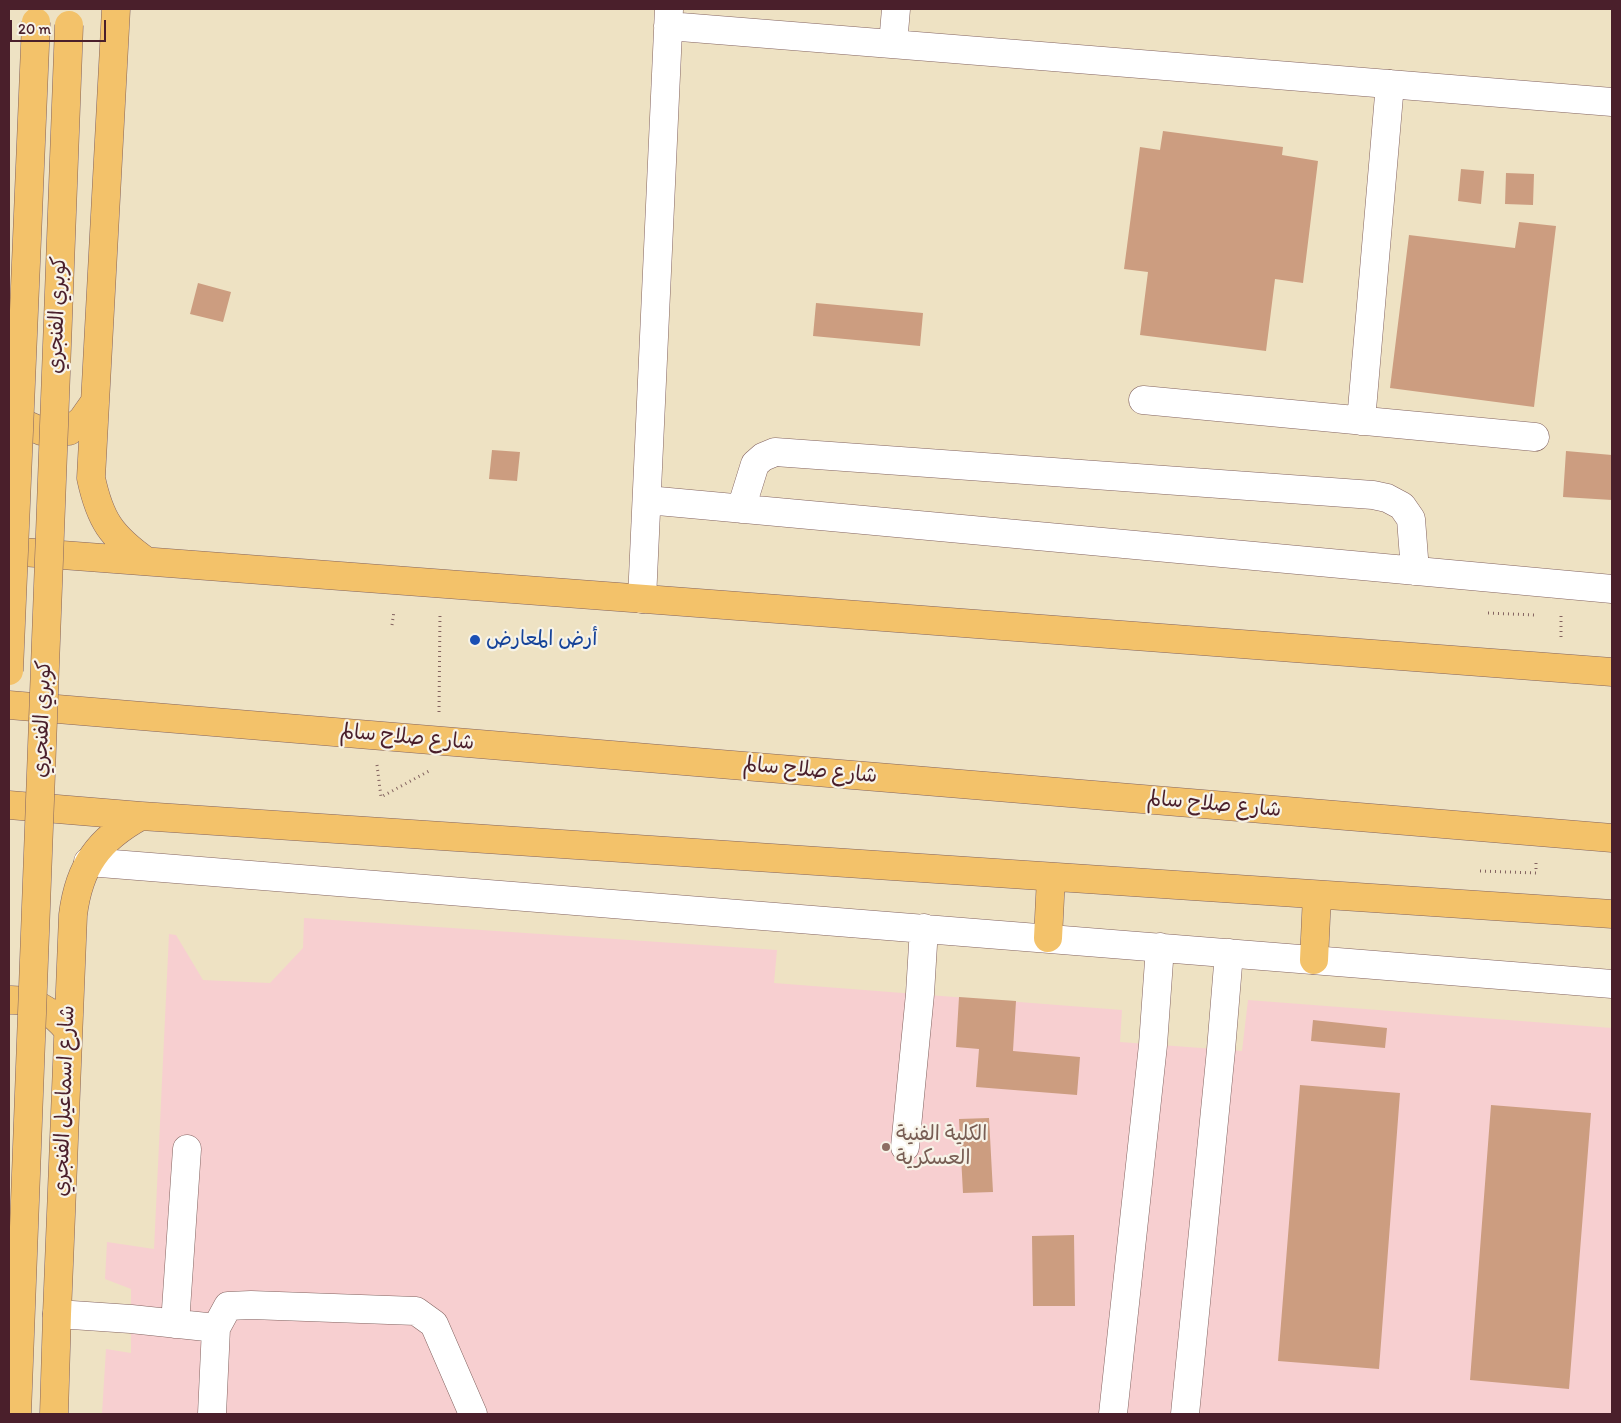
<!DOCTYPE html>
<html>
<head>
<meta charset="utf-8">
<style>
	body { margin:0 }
	#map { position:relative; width:1621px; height:1423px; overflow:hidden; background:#eee2c3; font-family:Itim,sans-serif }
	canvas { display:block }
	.frame { position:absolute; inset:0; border:10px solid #4a1f2b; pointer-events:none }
	.scale { position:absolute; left:10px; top:20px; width:96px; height:22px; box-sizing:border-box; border:2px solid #4a1f2b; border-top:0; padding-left:6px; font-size:15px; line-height:18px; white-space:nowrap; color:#4a1f2b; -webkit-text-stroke:4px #f7f3e8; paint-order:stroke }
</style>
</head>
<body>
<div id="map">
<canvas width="1621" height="1423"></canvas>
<div class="frame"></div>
<div class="scale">20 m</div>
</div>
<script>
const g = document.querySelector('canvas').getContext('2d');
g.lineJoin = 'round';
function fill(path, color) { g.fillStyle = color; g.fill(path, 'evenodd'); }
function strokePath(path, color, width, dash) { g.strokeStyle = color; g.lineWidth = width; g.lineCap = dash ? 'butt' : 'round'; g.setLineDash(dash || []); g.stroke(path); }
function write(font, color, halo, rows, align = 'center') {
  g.font = font + ' Itim,"Playpen Sans Arabic",sans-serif'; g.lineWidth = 4.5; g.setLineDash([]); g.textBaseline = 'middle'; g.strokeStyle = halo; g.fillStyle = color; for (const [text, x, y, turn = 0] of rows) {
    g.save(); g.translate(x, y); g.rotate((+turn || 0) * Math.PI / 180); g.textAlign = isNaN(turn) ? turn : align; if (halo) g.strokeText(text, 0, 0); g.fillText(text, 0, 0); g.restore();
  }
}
fill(new Path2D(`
	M304,918l473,32 -3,33 348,27 -2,32 122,9 6,-51 364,28v386h-1510l4,-65 25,4v-64l-26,-10 2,-37 47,7 15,-315 7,1 27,45 67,3 33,-35z`), '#f7cfd0');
fill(new Path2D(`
	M1163,131l120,16 -1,8 36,6 -15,122 -28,-4 -9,72 -126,-16 8,-63 -24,-3 16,-122 20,3z
	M1461,169l23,2 -3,33 -23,-3z
	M1506,173l28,1 -1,31 -28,-1z
	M1519,222l37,4 -22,181 -144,-19 19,-153 106,13z
	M198,283l33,9 -8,30 -33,-8z
	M816,303l107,10 -3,33 -107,-10z
	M492,450l28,2 -3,29 -28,-2z
	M1566,451l46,4v45l-49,-3z
	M959,997l57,4 -3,50 67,6 -3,38 -101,-8 3,-38 -23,-2z
	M1313,1020l74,8 -2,20 -74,-7z
	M1300,1085l100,8 -21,276 -101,-8z
	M1491,1105l100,8 -22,276 -99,-9z
	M989,1118l4,74 -30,1 -4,-74z
	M1074,1235l1,71h-42l-1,-70z`), '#cc9d80');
const minor = new Path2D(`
	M668,26l944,76
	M893,44l3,-35
	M1143,400l392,37
	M1361,421l29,-337
	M647,500l965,89
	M741,509l14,-45 8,-7 12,-5 598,43 14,3 15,8 9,13 4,52
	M642,599l27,-590
	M88,862l1524,122
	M905,1147l15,-153 4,-66
	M57,1314l74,5 85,9 -4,86
	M175,1324l12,-175
	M216,1328l12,-22 23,-1 165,6 18,13 39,90
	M1113,1414l40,-369 7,-98
	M1185,1414l36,-364 8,-97`);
const major = new Path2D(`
	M9,805l132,11 1471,98
	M1048,938l3,-61
	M1314,960l3,-65
	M9,1000c25,-1 43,11 59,30
	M54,1414l3,-100 16,-399c6,-49 26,-76 68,-99`);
const highway = new Path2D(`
	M116,9l-25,469c9,42 20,58 55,83
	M9,417l32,14h28l13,-11 12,-17
	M9,551l1603,121
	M9,705l1603,133`);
strokePath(minor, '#836360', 29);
strokePath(major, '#836360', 29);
strokePath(highway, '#836360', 29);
strokePath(new Path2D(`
	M1488,613l46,2
	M1561,616v23
	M392,625l2,-14
	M439,712l1,-99
	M377,765l4,32 48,-26
	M1480,871l56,2v-11`), '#836360', 3, [1, 4]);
strokePath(minor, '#fff', 28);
strokePath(major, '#f3c26a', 28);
strokePath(highway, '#f3c26a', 28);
const majorBridge = new Path2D(`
	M9,671l27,-649
	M17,1414l52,-1389`);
strokePath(majorBridge, '#836360', 29, []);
strokePath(majorBridge, '#f3c26a', 28);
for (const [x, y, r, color] of [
	[475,640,6,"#1a4fb4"],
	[886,1147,5,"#8d6e63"]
]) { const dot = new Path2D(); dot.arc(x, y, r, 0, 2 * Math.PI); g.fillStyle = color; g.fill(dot); strokePath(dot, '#f7f3e8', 2); }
write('21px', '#4a1f2b', '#f7f3e8', [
	["كوبري الفنجري",58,315,-88],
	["كوبري الفنجري",43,719,-88],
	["شارع صلاح سالم",407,738,5],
	["شارع صلاح سالم",810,771,5],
	["شارع صلاح سالم",1214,805,5],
	["شارع اسماعيل الفنجري",65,1101,-88]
]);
write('21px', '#164399', '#f7f3e8', [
	["أرض المعارض",486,640]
], 'left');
write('21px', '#785e54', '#f7f3e8', [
	["الكلية الفنية",896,1135],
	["العسكرية",896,1159]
], 'left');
</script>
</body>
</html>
